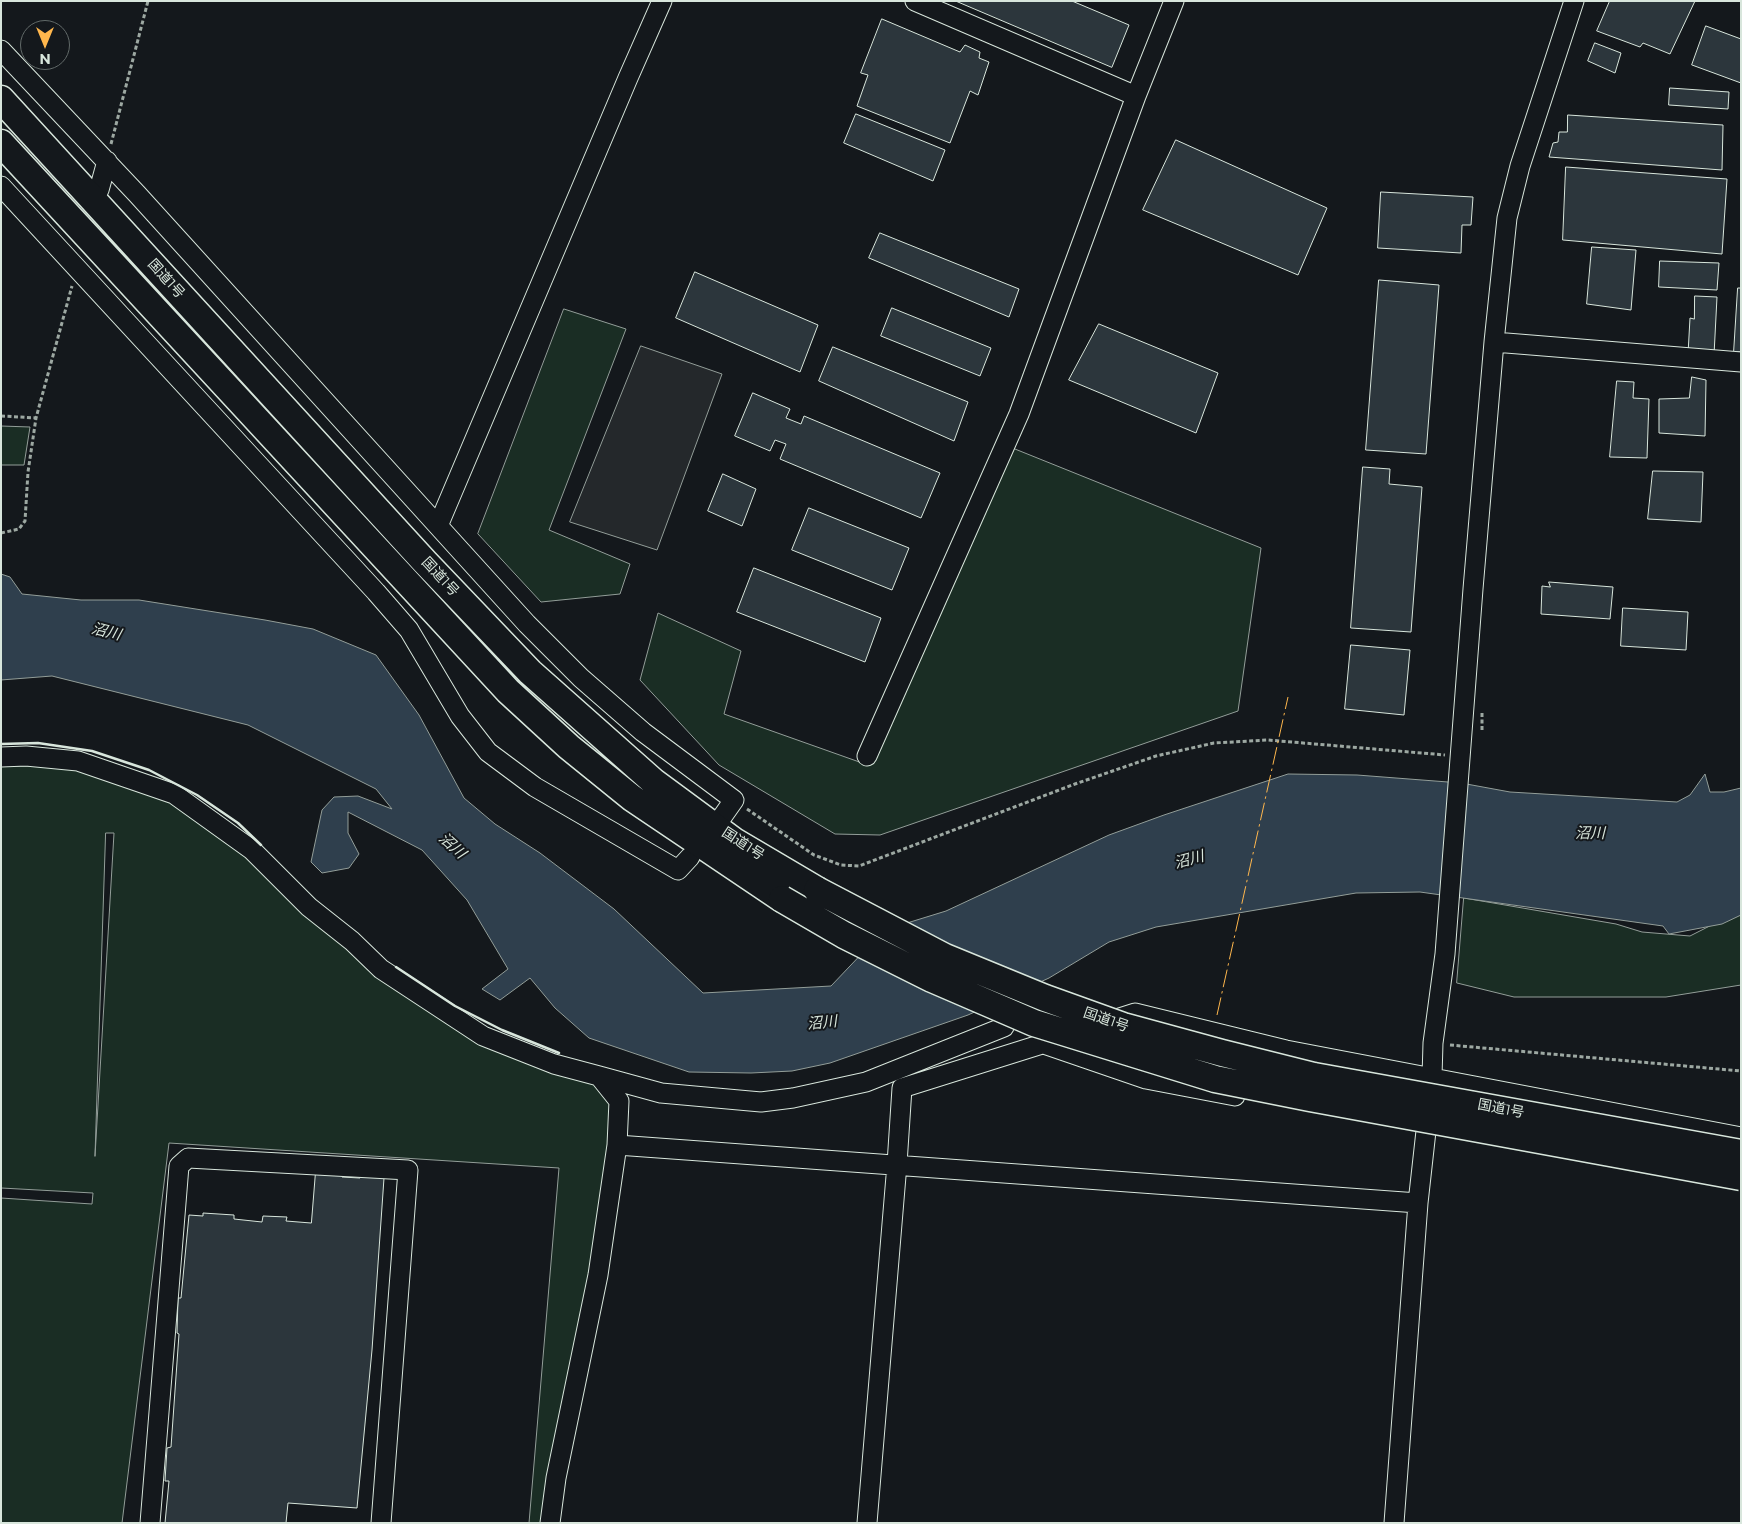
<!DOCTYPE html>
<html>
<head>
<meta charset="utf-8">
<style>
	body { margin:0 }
	#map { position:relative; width:1742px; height:1524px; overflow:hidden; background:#14181c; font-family:Montserrat,sans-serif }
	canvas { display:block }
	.frame { position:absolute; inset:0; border:2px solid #d8e6dc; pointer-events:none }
	.north { position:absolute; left:20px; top:20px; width:50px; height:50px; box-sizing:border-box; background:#14181c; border:1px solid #626a69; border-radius:50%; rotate:180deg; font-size:14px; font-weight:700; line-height:20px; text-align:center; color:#d8e6dc }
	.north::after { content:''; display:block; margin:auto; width:18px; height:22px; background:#ffb74d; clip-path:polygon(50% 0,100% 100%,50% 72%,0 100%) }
</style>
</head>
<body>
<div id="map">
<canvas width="1742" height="1524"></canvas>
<div class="frame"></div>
<div class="north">N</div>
</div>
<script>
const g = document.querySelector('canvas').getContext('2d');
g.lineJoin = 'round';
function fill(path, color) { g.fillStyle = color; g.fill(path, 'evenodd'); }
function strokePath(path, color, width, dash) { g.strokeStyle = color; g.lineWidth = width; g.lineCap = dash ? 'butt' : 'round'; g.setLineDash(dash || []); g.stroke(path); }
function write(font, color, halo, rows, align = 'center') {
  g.font = font + ' Montserrat,"Noto Sans JP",sans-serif'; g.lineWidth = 4; g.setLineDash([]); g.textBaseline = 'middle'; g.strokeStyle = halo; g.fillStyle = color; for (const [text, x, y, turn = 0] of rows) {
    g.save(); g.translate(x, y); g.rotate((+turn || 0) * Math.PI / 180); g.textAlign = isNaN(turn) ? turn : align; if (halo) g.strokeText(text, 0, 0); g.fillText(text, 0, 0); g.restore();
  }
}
const green = new Path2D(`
	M564,309l62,20 -77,201 81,34 -10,30 -79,8 -63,-68z
	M1,426l29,1 -6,38h-23z
	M1005,445l256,103 -23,163 -358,124 -45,-1 -116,-69 -79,-85 18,-67 83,38 -17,63 141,50z
	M1,766h66l86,26 53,25 68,62 216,159 109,38 19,32 -60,415h-29l30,-355 -390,-25 -47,380h-121v-325l91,6 1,-11 -92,-5zM106,833h8l-19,323z
	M1464,898l152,26 26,8 48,4 51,-26v75l-75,12h-152l-57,-14z`);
fill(green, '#1a2d24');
strokePath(green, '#939e99', 1);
const parking = new Path2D(`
	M641,346l81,28 -65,176 -87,-28z`);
fill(parking, '#24282b');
strokePath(parking, '#939e99', 1);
const water = new Path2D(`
	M1,574l9,3 12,17 59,6h58l126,20 48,9 63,26 43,60 45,83 31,26 45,29 74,56 89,84 128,-7 38,-40 -1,-11 78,-24 163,-76 55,-20 124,-41 69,1 104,8 49,9 167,10 13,-7 15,-21 5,18h14l17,-4v127l-19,9 -53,10 -6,-8 -243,-34 -64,1 -200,34 -47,15 -60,36 -81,37 -138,48 -38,8 -41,2 -62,-1 -100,-34 -34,-30 -25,-30 -30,22 -18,-11 26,-20 -41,-69 -45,-50 -74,-38v21l11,21 -10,14 -27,5 -11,-11 11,-52 12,-13 24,-1 34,13 -16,-20 -128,-64 -196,-49 -51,4z`);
fill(water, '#2f3f4d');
strokePath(water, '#939e99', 1);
const building = new Path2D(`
	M956,1h116l57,24 -17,42z
	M1610,1h85l-25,53 -27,-11 -3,4 -43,-16z
	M882,19l78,33 5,-7 15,7 -1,6 10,4 -11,33 -8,-4 -20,52 -93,-37 11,-31 -7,-2z
	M1706,26l35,13v44l-49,-18z
	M1595,43l26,10 -6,20 -27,-12z
	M1670,88l59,4 -1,17 -59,-4z
	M856,114l89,36 -12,31 -89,-38z
	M1568,115l155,10 -1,45 -173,-13 4,-14 5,-1 1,-10h8z
	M1176,140l151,68 -29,67 -155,-65z
	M1566,167l161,12 -5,75 -159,-14z
	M1381,192l92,5 -2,28h-9l-1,28 -83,-5z
	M880,233l139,56 -10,28 -140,-59z
	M1592,247l44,3 -5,60 -44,-6z
	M1660,261l59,2 -2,27 -58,-3z
	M695,272l123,53 -18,47 -124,-54z
	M1379,280l60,5 -13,169 -60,-4z
	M1738,288h3v64h-7z
	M1695,296l22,1 -3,58 -26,-1 2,-36 4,1z
	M892,308l99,40 -11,28 -99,-40z
	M1099,324l119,49 -22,60 -127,-53z
	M833,347l135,55 -14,39 -135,-60z
	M1692,377l14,3 -1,56 -46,-3v-34l30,-1z
	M1617,381l17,1 -1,16 16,1 -2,59 -37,-1z
	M753,393l37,16 -4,9 15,6 3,-8 136,57 -19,45 -141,-59 6,-15 -11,-4 -5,11 -35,-15z
	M1363,467l27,2 -1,15 33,3 -11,145 -60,-4z
	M1653,471l50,1 -2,50 -53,-3z
	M723,474l33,15 -14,37 -34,-15z
	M809,508l100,40 -17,42 -100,-40z
	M754,568l127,50 -16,44 -128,-50z
	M1549,582l64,5 -3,32 -69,-5 1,-28 8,1z
	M1623,608l65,4 -2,38 -65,-4z
	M1351,645l59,5 -6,65 -59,-6z
	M316,1171l26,2v4l18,1 1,-4 18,1v3h5l-12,172 -15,158 -69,-5 -2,20h-121l4,-42h-4l2,-33 4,-1 8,-113 -2,-1 1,-35h3l8,-83 14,1v-3l31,2v4l28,3 1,-6 24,1 -1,4 25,2z`);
fill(building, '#2c363c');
strokePath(building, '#d8e6dc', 1);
const minor = new Path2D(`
	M915,1l221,95
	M1,50l136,144 390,430 54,54 62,54 91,68 -12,17
	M1,186l375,406 33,38 51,86 28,36 47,35 143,83 12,-13
	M99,190l8,-29
	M1494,342l247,20
	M438,526l190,-448 34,-77
	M867,756l152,-342 117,-318 38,-95
	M1,757l25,-1 52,5 96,33 78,56 57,57 43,34 29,28 102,67 71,28 45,12 62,17 100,9 32,-4 73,-16 138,-55
	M1107,1022l28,-9 151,37 455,87
	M1044,1044l102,35 89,17
	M599,1076l20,25 -2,44
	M150,1523l29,-357 9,-8 220,12 -27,353
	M550,1523l6,-45 42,-203 19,-130 801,58
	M867,1523l30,-359 5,-76 172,-54
	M1394,1523l24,-320 14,-126 1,-34 12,-89 28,-365 21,-247 13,-124 13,-52 54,-165`);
const highway = new Path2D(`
	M1,99l424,463 105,110 124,110 80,59 83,49
	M1,143l507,548 61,56 63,51 150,101`);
strokePath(minor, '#d8e6dc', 21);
strokePath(highway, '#d8e6dc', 29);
strokePath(new Path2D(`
	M111,144l37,-143
	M1,416l35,2
	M1,533l18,-4 6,-8 3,-49 8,-54 36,-132
	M1482,713v18
	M747,809l67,46 27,10 18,1 216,-82 81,-28 58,-13 54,-3 177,15
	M1450,1045l291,26`), '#9da8a2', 3, [4, 2.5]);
strokePath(minor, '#14181c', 19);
strokePath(highway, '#14181c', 26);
const highwayBridge = new Path2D(`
	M817,890l128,67 100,41 78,28 99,27 92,23 427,77
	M782,899l62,36 88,44 102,44 181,56 95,19 431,79`);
strokePath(highwayBridge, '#d8e6dc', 29, []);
strokePath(highwayBridge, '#14181c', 26);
strokePath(new Path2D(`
	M1,744l37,-1 54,8 57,19 48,25 41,28 23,22
	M396,967l59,39 47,24 57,23`), '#d8e6dc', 2.5);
strokePath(new Path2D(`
	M1217,1015l71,-318`), '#ffb74d', 1, [18, 4, 2.5, 4]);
write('14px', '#d8e6dc', '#14181c', [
	["国道1号",166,279,48],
	["国道1号",440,577,47],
	["国道1号",743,844,33],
	["国道1号",1106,1020,19],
	["国道1号",1501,1109,11]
]);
write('italic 15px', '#d8e6dc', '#14181c', [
	["沼川",106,632,14],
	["沼川",1590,834],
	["沼川",452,846,42],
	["沼川",1189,860,-15],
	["沼川",822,1023,-6]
]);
</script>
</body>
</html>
